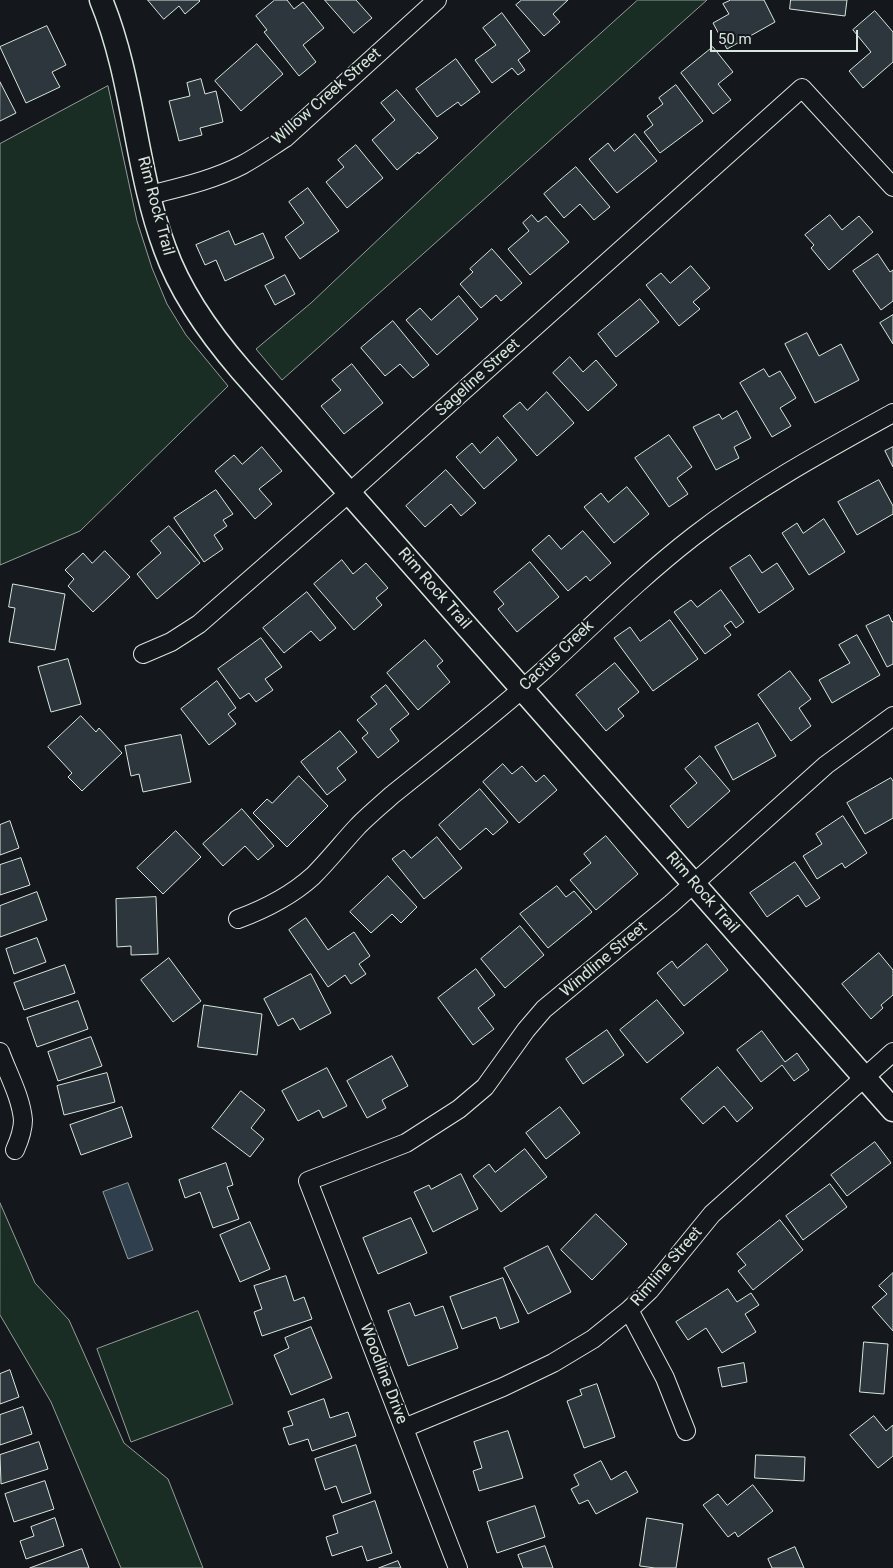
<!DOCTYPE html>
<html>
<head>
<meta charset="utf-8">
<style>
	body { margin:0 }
	#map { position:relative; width:893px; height:1568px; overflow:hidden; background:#14181c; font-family:Roboto,sans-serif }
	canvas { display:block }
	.scale { position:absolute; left:710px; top:30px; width:148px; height:22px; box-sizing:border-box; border:2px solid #d8e6dc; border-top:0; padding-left:6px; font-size:15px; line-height:18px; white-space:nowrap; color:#d8e6dc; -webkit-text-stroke:4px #14181c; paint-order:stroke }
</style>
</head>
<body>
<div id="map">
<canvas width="893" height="1568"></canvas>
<div class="scale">50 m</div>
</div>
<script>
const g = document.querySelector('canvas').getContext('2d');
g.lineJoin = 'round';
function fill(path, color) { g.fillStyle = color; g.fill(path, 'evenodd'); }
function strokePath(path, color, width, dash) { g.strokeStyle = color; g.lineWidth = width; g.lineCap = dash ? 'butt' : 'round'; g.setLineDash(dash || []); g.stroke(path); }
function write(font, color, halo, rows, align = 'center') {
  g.font = font + ' Roboto,sans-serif'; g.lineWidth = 4; g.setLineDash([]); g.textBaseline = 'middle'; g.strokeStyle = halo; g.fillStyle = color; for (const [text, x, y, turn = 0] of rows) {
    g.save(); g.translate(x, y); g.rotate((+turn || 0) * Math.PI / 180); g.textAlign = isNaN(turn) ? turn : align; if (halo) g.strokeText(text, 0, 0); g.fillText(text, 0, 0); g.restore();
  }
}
const green = new Path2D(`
	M638,0h69l-425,380 -26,-31 55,-46 201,-190z
	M108,86l29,135 15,47 15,36 19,31 42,51 -148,145 -80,34v-421z
	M0,1203l35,80 34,37 55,123 44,36 35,89h-82l-70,-166 -51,-87z
	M198,1311l35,93 -102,38 -34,-93z`);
fill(green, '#1a2d24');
strokePath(green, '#939e99', 1);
const water = new Path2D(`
	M128,1183l25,67 -25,9 -25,-67z`);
fill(water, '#2f3f4d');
strokePath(water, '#939e99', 1);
const building = new Path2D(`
	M148,0h51l1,1 -15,13 -6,-8 -15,13z
	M275,0h12l7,9 9,-7 21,26 -21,17 13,17 -17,14 -35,-44 3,-2 -11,-14z
	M325,0h31l16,18 -18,15z
	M522,0h46l-15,14 7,8 -16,14 -28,-31z
	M731,0h33l11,22 -48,27 -14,-26 16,-9 -6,-10z
	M791,0h56l-2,16 -55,-7z
	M875,11l18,21v30l-30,26 -14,-17 22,-19 -18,-22z
	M502,13l28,38 -12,9 7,10 -7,5 -6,-7 -20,15 -17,-23 21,-15 -13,-17z
	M47,26l19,39 -14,7 8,15 -34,16 -26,-56z
	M257,44l26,30 -42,37 -26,-30z
	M713,47l20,25 -15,12 13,16 -18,14 -32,-41z
	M456,59l24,33 -19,14 -3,-4 -21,15 -21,-28z
	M201,79l4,15 11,-3 7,31 -23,6 2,7 -23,6 -10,-40 21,-5 -3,-13z
	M0,82l16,31 -16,8z
	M676,85l27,36 -43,32 -16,-21 9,-7 -6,-9 16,-12 -4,-6z
	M397,90l41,48 -19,16 -1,-2 -21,18 -25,-30 23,-20 -14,-17z
	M635,134l22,27 -40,32 -28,-34 19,-16 6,8z
	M356,145l27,33 -36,30 -21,-26 18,-15 -6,-7z
	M576,167l34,40 -16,13 -14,-16 -16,14 -20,-24z
	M308,188l31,43 -39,28 -15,-22 19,-14 -15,-21z
	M532,215l6,7 8,-6 23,26 -39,33 -22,-26 21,-18 -6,-8z
	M830,215l12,15 17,-14 14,16 -44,38 -18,-22 3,-3 -9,-10z
	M229,231l6,14 28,-12 11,25 -49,23 -9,-21 -11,5 -9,-20z
	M492,249l30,34 -21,18 -5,-6 -15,13 -21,-24 13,-12 -3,-3z
	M878,254l12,18 3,-2v31l-12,9 -28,-39z
	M691,266l19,22 -17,14 7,7 -21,17 -33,-41 15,-12 9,10z
	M285,275l10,19 -20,11 -10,-19z
	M459,296l19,23 -41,36 -31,-35 14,-12 11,12z
	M640,299l19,23 -43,35 -18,-23z
	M893,315v29l-13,-21z
	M393,321l36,44 -16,13 -13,-14 -15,12 -24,-28z
	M807,333l12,23 22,-12 18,36 -44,23 -30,-59z
	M570,357l13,15 13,-12 21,25 -29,26 -35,-38z
	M352,364l31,39 -39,31 -23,-28 20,-16 -9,-10z
	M764,369l5,8 11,-6 16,27 -16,10 11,18 -19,11 -32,-54z
	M547,392l27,31 -37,33 -34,-40 17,-14 7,8z
	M737,411l14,27 -17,9 5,11 -23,12 -23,-43 26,-13 3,5z
	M669,435l23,32 -15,11 11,16 -19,13 -34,-49z
	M498,437l19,23 -33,29 -28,-32 16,-14 8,10z
	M262,447l20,24 -23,18 13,15 -17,15 -40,-48 19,-16 8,9z
	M893,447v20l-8,-16z
	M446,470l30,33 -15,13 -10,-12 -26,23 -19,-21z
	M879,480l14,26v8l-36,21 -19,-33z
	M627,487l22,27 -35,29 -30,-36 17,-14 7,9z
	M216,490l17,24 -10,6 4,6 -13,9 9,14 -19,13 -30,-44z
	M824,519l21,33 -36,23 -27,-42 15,-10 6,10z
	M169,526l31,37 -43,36 -20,-25 24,-21 -10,-12z
	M583,531l28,32 -21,18 -4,-5 -18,15 -36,-41 17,-15 12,14z
	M105,551l25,26 -37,35 -25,-26 6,-7 -9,-9 18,-17 9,10z
	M750,555l12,18 15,-10 17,26 -35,24 -29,-45z
	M342,560l11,14 13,-11 22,25 -12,10 6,7 -28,25 -40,-46z
	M530,562l29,35 -42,35 -19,-23 6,-5 -10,-12z
	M13,584l52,10 -10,56 -46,-8 6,-34 -6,-1z
	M721,590l23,32 -8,6 -5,-7 -7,5 7,9 -26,19 -31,-42 17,-12 6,7z
	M307,592l29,36 -16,13 -9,-10 -27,22 -21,-25z
	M889,615l3,7 1,-1v43l-6,3 -21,-41z
	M670,620l28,39 -45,32 -39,-53 16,-11 10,14z
	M857,635l23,40 -48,28 -13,-23 31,-17 -11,-18z
	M261,638l21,29 -17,12 8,11 -17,12 -7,-9 -9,6 -22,-30z
	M425,640l18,21 -6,5 13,16 -32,28 -31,-37z
	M68,659l13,45 -30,8 -13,-45z
	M615,663l24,29 -21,17 6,7 -18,15 -30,-36z
	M790,671l21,28 -12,9 12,18 -20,15 -33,-46z
	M217,681l19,27 -8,6 8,10 -27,21 -28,-36z
	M386,685l23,29 -19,15 9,12 -21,17 -16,-20 6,-5 -11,-13 20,-16 -6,-7z
	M81,716l15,16 3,-4 23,25 -40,38 -14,-14 4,-4 -24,-26z
	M758,723l18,33 -43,24 -18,-33z
	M340,731l17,21 -20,16 9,12 -19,15 -26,-33z
	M181,735l10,47 -48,10 -4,-18 -8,2 -6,-30z
	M700,756l30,35 -42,37 -18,-22 27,-23 -12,-14z
	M503,764l9,10 10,-8 14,16 8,-7 13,15 -38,33 -36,-41z
	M299,776l29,30 -41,41 -34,-34 14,-14 5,4z
	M891,778l2,3v37l-28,16 -18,-31z
	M480,789l28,33 -15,13 -7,-7 -26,22 -21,-25z
	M242,809l32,37 -16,14 -13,-14 -22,20 -20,-22z
	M843,816l24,37 -22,15 -3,-5 -25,16 -14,-23 19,-12 -6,-10z
	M10,821l9,27 -19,7v-30z
	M176,831l25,26 -38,37 -26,-26z
	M606,836l32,38 -42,36 -26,-30 21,-17 -7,-9z
	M437,837l25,31 -38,31 -32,-40 12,-9 7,8z
	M21,858l9,27 -30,10v-30z
	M795,862l25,36 -14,9 -8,-12 -31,22 -17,-24z
	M388,876l29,31 -16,16 -9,-9 -21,19 -21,-21z
	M557,886l9,11 8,-6 18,21 -44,36 -28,-34z
	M37,892l10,28 -47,17v-31z
	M156,897l2,57 -27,1v-9l-14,1 -1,-48z
	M306,918l22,32 26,-18 16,24 -11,8 7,10 -15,10 -6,-9 -17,12 -39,-57z
	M520,926l24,29 -39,33 -24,-29z
	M37,938l9,24 -32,12 -8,-25z
	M707,944l21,26 -44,36 -27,-33 15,-12 5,7z
	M879,953l14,17v25l-12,10 2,3 -12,11 -29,-35z
	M169,958l32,43 -28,21 -32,-42z
	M65,965l10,28 -51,17 -10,-27z
	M476,969l19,26 -17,13 16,21 -21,16 -35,-47z
	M311,974l20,39 -31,17 -7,-12 -15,8 -14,-27z
	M657,1000l27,33 -37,30 -27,-33z
	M78,1001l10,28 -51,18 -10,-29z
	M204,1005l58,9 -5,41 -59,-8z
	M607,1030l17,25 -41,29 -17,-25z
	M762,1031l23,31 12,-9 12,17 -15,11 -12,-16 -21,17 -24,-32z
	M91,1037l11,29 -44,15 -10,-29z
	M392,1056l16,30 -26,14 4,8 -19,10 -20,-37z
	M718,1067l35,41 -16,14 -13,-16 -21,18 -22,-25z
	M327,1068l20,38 -24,12 -4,-8 -21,11 -16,-30z
	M107,1073l8,29 -51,13 -7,-29z
	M241,1091l24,19 -14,18 13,11 -14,18 -38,-29z
	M122,1107l10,30 -51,18 -11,-30z
	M560,1107l20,26 -34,26 -20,-26z
	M875,1142l16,21 -44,33 -16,-21z
	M525,1149l22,28 -46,35 -28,-36 16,-12 6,8z
	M226,1163l7,22 -6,2 12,32 -26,9 -13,-36 -15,6 -6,-18z
	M461,1174l17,35 -45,23 -19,-40 15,-7 2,4z
	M830,1184l17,23 -44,33 -17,-24z
	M596,1214l31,30 -35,36 -31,-30z
	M411,1218l16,35 -49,21 -15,-36z
	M780,1220l23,30 -50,40 -15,-19 8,-6 -9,-11z
	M250,1222l20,47 -30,13 -20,-47z
	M548,1246l23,46 -43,22 -24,-46z
	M893,1273v58l-21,-24 15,-13 -8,-8z
	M286,1276l8,25 10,-4 8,22 -50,17 -8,-24 8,-3 -8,-23z
	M503,1278l16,44 -19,7 -4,-12 -34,12 -12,-32z
	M728,1289l9,13 14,-9 8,12 -14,9 11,18 -34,21 -16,-25 -18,12 -12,-18z
	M410,1303l5,13 28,-10 15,42 -50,18 -20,-55z
	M311,1327l21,51 -41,17 -17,-40 15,-7 -4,-10z
	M864,1342l24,2 -4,50 -24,-2z
	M744,1363l3,19 -25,5 -4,-19z
	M10,1370l9,27 -19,7v-30z
	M597,1384l18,53 -31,11 -17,-47 15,-6 -2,-5z
	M324,1399l6,19 18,-6 8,24 -44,15 -4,-12 -19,6 -6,-17 10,-3 -5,-13z
	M23,1407l9,27 -32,11v-30z
	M874,1416l12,15 7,-6v31l-15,12 -28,-33z
	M508,1431l15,47 -44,13 -6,-20 9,-3 -8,-26z
	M39,1442l9,27 -47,15 -1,-29z
	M356,1445l15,48 -29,10 -6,-17 -11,4 -10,-31z
	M756,1455l49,2 -1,24 -49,-3z
	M601,1461l10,19 15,-9 12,21 -42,22 -8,-14 -9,4 -8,-15 8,-4 -5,-10z
	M45,1481l9,28 -40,13 -9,-28z
	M753,1485l20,26 -35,26 -3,-5 -7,5 -25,-32 15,-11 9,11z
	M375,1501l17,52 -25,8 -5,-15 -30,10 -6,-19 12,-4 -5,-17z
	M535,1506l10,31 -48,16 -10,-31z
	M55,1518l9,28 -38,13 -6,-18 14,-5 -3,-9z
	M647,1518l36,6 -7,44h-21l-15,-2z
	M545,1546l8,22h-30l-5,-13z
	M795,1547l9,21h-32l-4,-9z
	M82,1549l7,19h-59z
	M398,1561l3,7h-22z`);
fill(building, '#2c363c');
strokePath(building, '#d8e6dc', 1);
const minor = new Path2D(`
	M150,195c31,-8 63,-15 92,-30 15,-8 29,-18 43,-27l152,-138
	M143,654l28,-12 28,-18 150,-131 453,-405 91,99
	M238,919c27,-10 53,-23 75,-43 16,-16 30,-34 45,-50 11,-11 23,-21 34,-31 51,-41 103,-81 152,-125 49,-45 97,-93 150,-134 62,-48 130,-85 199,-123
	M0,1052c8,22 21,45 23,68 0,11 -4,21 -8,30
	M629,1310l36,68 21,53
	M404,1428l99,-41 50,-24 40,-24 36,-29 21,-20 62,-76 181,-162
	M458,1568l-150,-387 98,-38 53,-34 26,-22 41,-57 18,-21 127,-105 155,-139 67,-49`);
const tertiary = new Path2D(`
	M101,0c33,80 34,169 64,249 16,45 45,85 76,121l652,740`);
strokePath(minor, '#d8e6dc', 20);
strokePath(tertiary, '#d8e6dc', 25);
strokePath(minor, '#14181c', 18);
strokePath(tertiary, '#14181c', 22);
write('16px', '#d8e6dc', '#14181c', [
	["Willow Creek Street",327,97,-41],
	["Rim Rock Trail",155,206,75],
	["Sageline Street",478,378,-42],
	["Rim Rock Trail",434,589,49],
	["Cactus Creek",557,656,-43],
	["Rim Rock Trail",702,893,49],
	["Windline Street",604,960,-40],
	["Rimline Street",667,1267,-49],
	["Woodline Drive",383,1374,69]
]);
</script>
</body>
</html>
